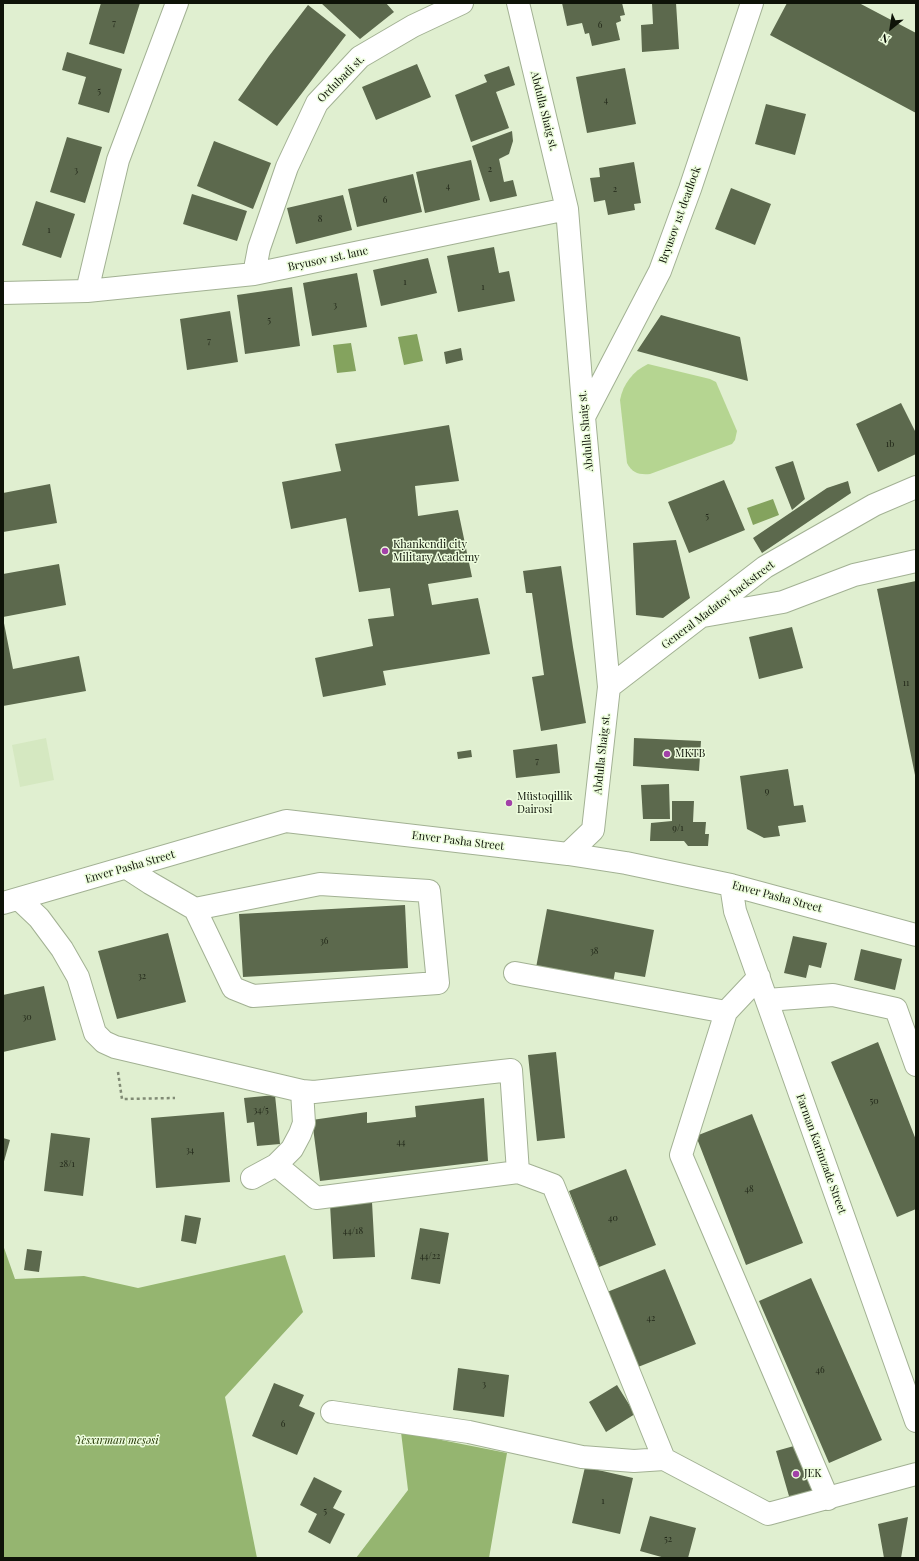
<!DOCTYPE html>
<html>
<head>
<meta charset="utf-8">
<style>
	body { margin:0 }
	#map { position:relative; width:919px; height:1561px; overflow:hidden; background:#e0efd0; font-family:"Playfair Display",serif }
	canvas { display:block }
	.frame { position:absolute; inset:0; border:4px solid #0e1308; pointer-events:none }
	.north { position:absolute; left:871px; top:8px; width:40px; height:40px; -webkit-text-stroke:3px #edfddd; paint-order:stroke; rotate:210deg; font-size:11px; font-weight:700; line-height:16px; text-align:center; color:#0e1308 }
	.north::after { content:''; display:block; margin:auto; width:14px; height:18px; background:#0e1308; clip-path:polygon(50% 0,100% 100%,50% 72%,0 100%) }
</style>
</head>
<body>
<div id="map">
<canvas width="919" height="1561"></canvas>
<div class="frame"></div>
<div class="north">N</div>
</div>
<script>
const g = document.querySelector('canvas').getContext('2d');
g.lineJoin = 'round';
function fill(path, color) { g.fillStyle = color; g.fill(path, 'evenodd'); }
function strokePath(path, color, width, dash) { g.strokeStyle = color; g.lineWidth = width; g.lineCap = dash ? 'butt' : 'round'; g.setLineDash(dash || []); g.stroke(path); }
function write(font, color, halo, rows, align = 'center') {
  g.font = font + ' "Playfair Display",serif'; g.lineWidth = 3; g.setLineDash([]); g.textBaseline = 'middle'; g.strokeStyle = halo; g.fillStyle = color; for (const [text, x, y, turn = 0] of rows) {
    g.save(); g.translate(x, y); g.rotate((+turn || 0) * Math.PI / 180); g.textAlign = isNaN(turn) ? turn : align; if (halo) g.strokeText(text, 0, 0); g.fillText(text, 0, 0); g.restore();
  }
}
fill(new Path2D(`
	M46,738l8,42 -34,7 -8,-42z`), '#d5e8c1');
fill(new Path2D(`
	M648,364l62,15 6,3 21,49 -2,9 -3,4 -82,30c-11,1 -18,-1 -23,-11l-7,-63c3,-16 13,-29 28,-36z`), '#b5d591');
fill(new Path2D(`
	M3,1245l12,34 69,-3 54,12 147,-33 18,57 -78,85 32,161h-254z
	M401,1432l106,21 -18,105h-133l52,-68z`), '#95b570');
fill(new Path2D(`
	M417,334l6,27 -19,4 -6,-28z
	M351,343l5,28 -19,2 -4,-28z
	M773,499l6,16 -26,10 -6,-17z`), '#84a35e');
fill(new Path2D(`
	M101,3h39l-16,51 -35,-10z
	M321,3h65l8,9 -34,27z
	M562,3h60l3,12 -5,1 1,5 -5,2 4,17 -28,6 -3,-13 -4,1 -3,-11 -15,3z
	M652,3h24l3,46 -37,3 -1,-27 12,-1z
	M787,3h72l57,30v80l-146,-78z
	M308,5l38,30 -69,91 -39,-26 31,-44z
	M67,52l55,17 -13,44 -31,-9 8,-27 -24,-7z
	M417,64l14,33 -55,23 -14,-33z
	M509,66l6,19 -19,7 13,36 -38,14 -16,-47 32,-13 -3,-7z
	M625,68l11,56 -49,9 -11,-56z
	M766,104l40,10 -11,41 -40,-11z
	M512,131l1,10 -4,13 -10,5 5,23 9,-2 4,16 -27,6 -18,-56z
	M67,137l35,10 -17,56 -35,-11z
	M214,141l57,22 -18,46 -56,-23z
	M471,160l9,40 -55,13 -9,-41z
	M634,162l7,41 -7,1 1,6 -27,5 -3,-15 -11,2 -4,-24 10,-1 -1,-9z
	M413,174l9,38 -65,15 -9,-38z
	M731,188l40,16 -16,41 -40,-16z
	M192,194l55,17 -10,30 -54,-17z
	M343,195l9,35 -56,14 -9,-36z
	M36,201l39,13 -14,44 -39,-13z
	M494,247l5,26 10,-2 6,30 -57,11 -11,-56z
	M428,258l9,35 -56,13 -8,-36z
	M357,273l10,54 -55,9 -9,-53z
	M292,287l8,59 -55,8 -8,-59z
	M230,311l8,51 -51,8 -7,-51z
	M661,315l79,22 8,44 -111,-30z
	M461,348l2,12 -17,4 -2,-12z
	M901,403l15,30v21l-38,18 -22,-48z
	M449,425l10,56 -44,5 3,30 40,-6 14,67 -44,7 4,21 46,-7 12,56 -107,17 3,14 -63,12 -8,-39 58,-12 -5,-27 26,-3 -4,-28 -31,4 -13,-74 -55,11 -9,-47 59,-11 -6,-27z
	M793,461l12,38 -13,11 -17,-43z
	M724,480l21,50 -56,23 -21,-51z
	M848,481l3,12 -89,60 -9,-15 74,-50z
	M50,484l7,39 -54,9v-39z
	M676,540l14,58 -27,20 -27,-3 -3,-72z
	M59,564l7,41 -63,12v-43z
	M561,566l12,81 13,76 -45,8 -9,-54 12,-2 -12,-82h-6l-3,-22z
	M916,581v193l-1,1 -38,-186z
	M3,618l10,51 66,-13 7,35 -83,15z
	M792,627l11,41 -44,11 -10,-42z
	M634,738l67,3 -2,30 -66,-5z
	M557,744l3,29 -44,5 -3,-28z
	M471,750l1,7 -14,2 -1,-7z
	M788,769l6,37 9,-1 3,17 -28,4 2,10 -16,2 -17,-9 -7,-53z
	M669,784l1,35h-27l-2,-34z
	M672,801h22l-1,21h13l-1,12h4l-1,12h-20l-4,-5h-34l1,-18 21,-2z
	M405,905l3,63 -165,9 -4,-63z
	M547,909l107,21 -9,47 -30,-5 -3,16 -77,-15z
	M168,933l18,69 -69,17 -19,-68z
	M793,936l34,7 -6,25 -12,-3 -3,13 -22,-5z
	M861,949l41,10 -7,31 -41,-10z
	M44,986l12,54 -53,12v-57z
	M878,1042l38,98v69l-19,8 -66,-155z
	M556,1052l9,86 -28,3 -9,-86z
	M275,1095l5,49 -23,2 -3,-24 -7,1 -3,-25z
	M484,1098l4,63 -168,20 -8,-61 55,-8v11l49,-6 -1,-11z
	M224,1112l6,70 -74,6 -5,-70z
	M752,1114l51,129 -57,22 -50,-129z
	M51,1133l39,5 -7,58 -39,-5z
	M3,1138l7,2 -7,25z
	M626,1169l30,76 -57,22 -30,-76z
	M372,1202l3,55 -42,2 -3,-55z
	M185,1215l16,3 -5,26 -15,-3z
	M420,1228l29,5 -9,51 -29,-5z
	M27,1249l15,2 -3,21 -15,-2z
	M665,1269l31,75 -58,23 -31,-75z
	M811,1278l71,162 -53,23 -70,-162z
	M458,1368l51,7 -5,42 -51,-7z
	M274,1383l30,12 -5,11 16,7 -18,42 -45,-19z
	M617,1385l18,29 -29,18 -17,-30z
	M801,1444l16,53 -26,6 -15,-52z
	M585,1467l48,11 -13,56 -48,-11z
	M314,1477l28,14 -9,17 12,6 -15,30 -22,-12 9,-18 -17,-9z
	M650,1516l46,12 -8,30h-23l-25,-7z
	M908,1517l-7,41h-17l-6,-34z`), '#5c694d');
const minor = new Path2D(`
	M518,3l49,206 17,208 25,270 -16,143 -25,24
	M254,274l5,-26 28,-81 30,-64 43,-46 53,-31 49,-23
	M87,291l31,-131 59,-157
	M3,293l84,-2 167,-17 313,-65
	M584,417l76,-146 30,-82 62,-186
	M703,616l80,-14 71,-27 62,-14
	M609,687l156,-120 109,-62 42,-18
	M127,868l23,15 45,26 125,-25 109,7 9,92 -185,13 -20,-8 -38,-79
	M731,885l4,26 181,510
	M19,899l20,19 23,31 16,28 17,56 9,9 11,5 187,44 12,1 197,-22 7,102 35,13 111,274
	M3,903l283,-82 282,33 58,9 105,22 185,50
	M515,973l211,39
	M759,977l-33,35 -45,143 147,344
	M767,1000l66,-5 63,14 20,56
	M276,1165l40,33 202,-26
	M252,1178l24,-13 16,-16 8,-15 4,-11 -2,-32
	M332,1412l137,20 113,25 52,4 30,-2 104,55 148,-40`);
strokePath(minor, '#a2b193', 24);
strokePath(new Path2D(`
	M118,1072l4,27 53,-1`), '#818b75', 2.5, [3, 3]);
strokePath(minor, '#fff', 22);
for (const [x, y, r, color] of [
	[385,551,4,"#a241a8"],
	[667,754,4,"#a241a8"],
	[509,803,4,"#a241a8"],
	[796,1474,4,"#a241a8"]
]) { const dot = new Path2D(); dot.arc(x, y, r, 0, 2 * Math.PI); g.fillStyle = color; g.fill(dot); strokePath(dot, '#edfddd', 1.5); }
write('9px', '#222819', null, [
	["7",114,23],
	["6",600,25],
	["5",99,91],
	["4",606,100],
	["2",490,169],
	["3",76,170],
	["4",448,186],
	["2",615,189],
	["6",385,200],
	["8",320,219],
	["1",49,230],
	["1",405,282],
	["1",483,287],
	["3",335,305],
	["5",269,320],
	["7",209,341],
	["1b",890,444],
	["5",707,516],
	["11",906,683],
	["7",537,761],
	["9",767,791],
	["9/1",678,828],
	["36",324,941],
	["38",594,951],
	["32",142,976],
	["30",27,1017],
	["50",874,1101],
	["34/5",261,1110],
	["44",401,1142],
	["34",190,1150],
	["28/1",67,1164],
	["48",749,1189],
	["40",613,1218],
	["44/18",353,1231],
	["44/22",430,1256],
	["42",651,1318],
	["46",820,1370],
	["3",484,1384],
	["6",283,1424],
	["1",603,1501],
	["5",325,1511],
	["52",668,1539]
]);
write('11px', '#0e1308', '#edfddd', [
	["Ordubadi st.",341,79,-45],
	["Abdulla Shaig st.",544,111,76],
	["Bryusov 1st deadlock",680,215,-70],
	["Bryusov 1st. lane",328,259,-12],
	["Abdulla Shaig st.",586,431,-95],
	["General Madatov backstreet",718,605,-37],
	["Abdulla Shaig st.",602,754,-84],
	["Enver Pasha Street",458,841,7],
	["Enver Pasha Street",130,867,-16],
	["Enver Pasha Street",777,897,15],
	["Farman Karimzade Street",821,1154,70]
]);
write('11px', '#0e1308', '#edfddd', [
	["Khankendi city",393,545],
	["Military Academy",393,558],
	["MKTB",675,754],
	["Müstəqillik",517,797],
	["Dairəsi",517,810],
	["JEK",804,1474]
], 'left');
write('italic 11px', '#263905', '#edfddd', [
	["Yesxırman meşəsi",117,1441]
]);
</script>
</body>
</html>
